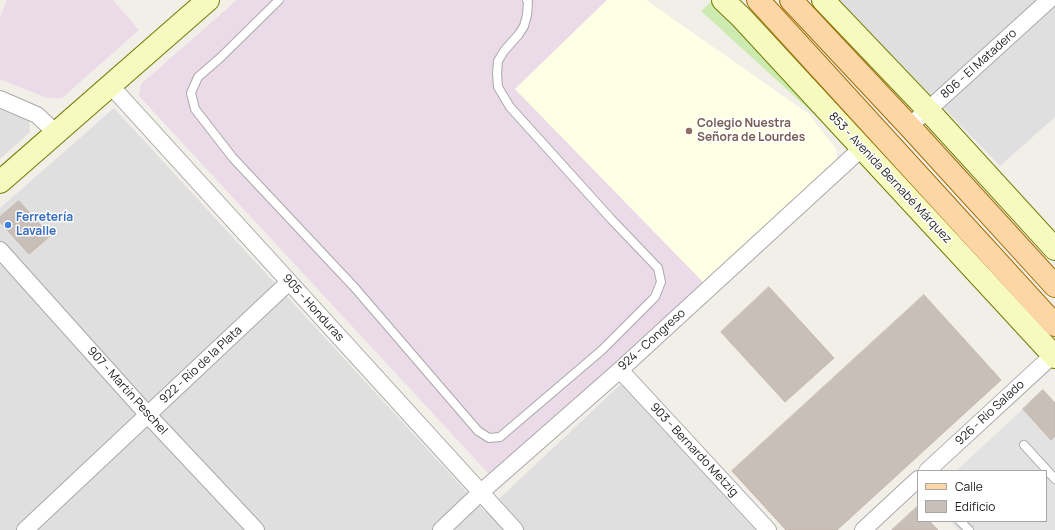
<!DOCTYPE html>
<html>
<head>
<meta charset="utf-8">
<style>
	body { margin:0 }
	#map { position:relative; width:1055px; height:530px; overflow:hidden; background:#f2efe9; font-family:Manrope,sans-serif }
	canvas { display:block }
	.legend { position:absolute; left:917px; top:470px; width:130px; height:52px; box-sizing:border-box; background:#fff; border:1px solid #a7a7a7; margin:0; padding:5px 7px; list-style:none; font-size:12px; color:#222 }
	.legend li { display:flex; align-items:center; gap:8px; height:20px }
	.legend b { width:20px; border:1px solid #a7a7a7 }
</style>
</head>
<body>
<div id="map">
<canvas width="1055" height="530"></canvas>
<ul class="legend">
<li><b style="height:5px;background:#fcd6a4"></b>Calle</li>
<li><b style="height:11px;background:#c7bfb8"></b>Edificio</li>
</ul>
</div>
<script>
const g = document.querySelector('canvas').getContext('2d');
g.lineJoin = 'round';
function fill(path, color) { g.fillStyle = color; g.fill(path, 'evenodd'); }
function strokePath(path, color, width, dash) { g.strokeStyle = color; g.lineWidth = width; g.lineCap = dash ? 'butt' : 'round'; g.setLineDash(dash || []); g.stroke(path); }
function write(font, color, halo, rows, align = 'center') {
  g.font = font + ' Manrope,sans-serif'; g.lineWidth = 3; g.setLineDash([]); g.textBaseline = 'middle'; g.strokeStyle = halo; g.fillStyle = color; for (const [text, x, y, turn = 0] of rows) {
    g.save(); g.translate(x, y); g.rotate((+turn || 0) * Math.PI / 180); g.textAlign = isNaN(turn) ? turn : align; if (halo) g.strokeText(text, 0, 0); g.fillText(text, 0, 0); g.restore();
  }
}
fill(new Path2D(`
	M839,0h216v117l-55,49z
	M0,106l29,12 1,14 -30,27z
	M114,108l371,404 136,-128 134,146h-755v-322z`), '#e0dfdf');
fill(new Path2D(`
	M7,0h106l26,30 -77,68h-15l-47,-19v-62z
	M237,0h370l-92,89 190,195 -206,190 -11,-1 -349,-377 2,-12z`), '#ebdbe8');
fill(new Path2D(`
	M607,0h39l163,114 27,35 1,13 -132,122 -190,-195z`), '#ffffe5');
fill(new Path2D(`
	M713,0l139,149 -151,-138z`), '#cdebb0');
fill(new Path2D(`
	M1023,409l28,31 4,-4v94h-97l-8,-9h96v-50h-90z`), '#e2e2e2');
const building = new Path2D(`
	M19,201l31,35 -21,18 -29,-32v-5z
	M769,287l65,71 -49,44 -64,-70z
	M924,295l77,85 -164,150h-51l-54,-59z
	M1043,390l12,13v33l-4,4 -28,-31z
	M917,507l1,2v12h11l9,9h-46z`);
fill(building, '#c7bfb8');
strokePath(building, '#c4b6ab', 1);
const lane = new Path2D(`
	M279,0l-59,58 -22,19 -7,16 4,16 38,49 122,130 123,143 11,7 11,-1 102,-87 53,-53 6,-15 -3,-14 -46,-48 -102,-113 -12,-20 -1,-13 1,-13 6,-10 15,-17 5,-8 3,-11 1,-13 -1,-2
	M1024,445l31,34
	M960,521l9,9`);
const street = new Path2D(`
	M111,86l404,444
	M0,99l37,16 19,18
	M909,126l19,-16 121,-110
	M0,250l148,165 108,115
	M620,370l148,160
	M927,471l126,-116
	M25,530l264,-248
	M441,530l39,-37 140,-123 242,-222
	M863,530l55,-51`);
const secondary = new Path2D(`
	M723,0l18,17 314,340
	M823,0l105,110 127,139
	M0,182l208,-182`);
const primary = new Path2D(`
	M758,0l297,325
	M791,0l118,126 146,160`);
strokePath(lane, '#a9a9a9', 10);
strokePath(street, '#a9a9a9', 18);
strokePath(secondary, '#707d05', 24);
strokePath(primary, '#a06b00', 24);
strokePath(lane, '#fff', 8);
strokePath(street, '#fff', 16);
strokePath(secondary, '#f7fabf', 22);
strokePath(primary, '#fcd6a4', 22);
for (const [x, y, r, color] of [
	[689,131,4,"#8d6e63"],
	[8,225,4,"#3f7fe0"]
]) { const dot = new Path2D(); dot.arc(x, y, r, 0, 2 * Math.PI); g.fillStyle = color; g.fill(dot); strokePath(dot, '#fff', 1.5); }
write('12px', '#222', '#fff', [
	["806 - El Matadero",979,64,-42],
	["853 - Avenida Bernabé Márquez",890,178,47],
	["905 - Honduras",313,308,48],
	["924 - Congreso",652,340,-42],
	["922 - Río de la Plata",201,365,-43],
	["907 - Martín Peschel",127,391,48],
	["926 - Río Salado",990,413,-43],
	["903 - Bernardo Metzig",694,450,47]
]);
write('bold 12px', '#785e54', '#fff', [
	["Colegio Nuestra",697,124],
	["Señora de Lourdes",697,138]
], 'left');
write('bold 12px', '#366cbe', '#fff', [
	["Ferretería",16,218],
	["Lavalle",16,232]
], 'left');
</script>
</body>
</html>
